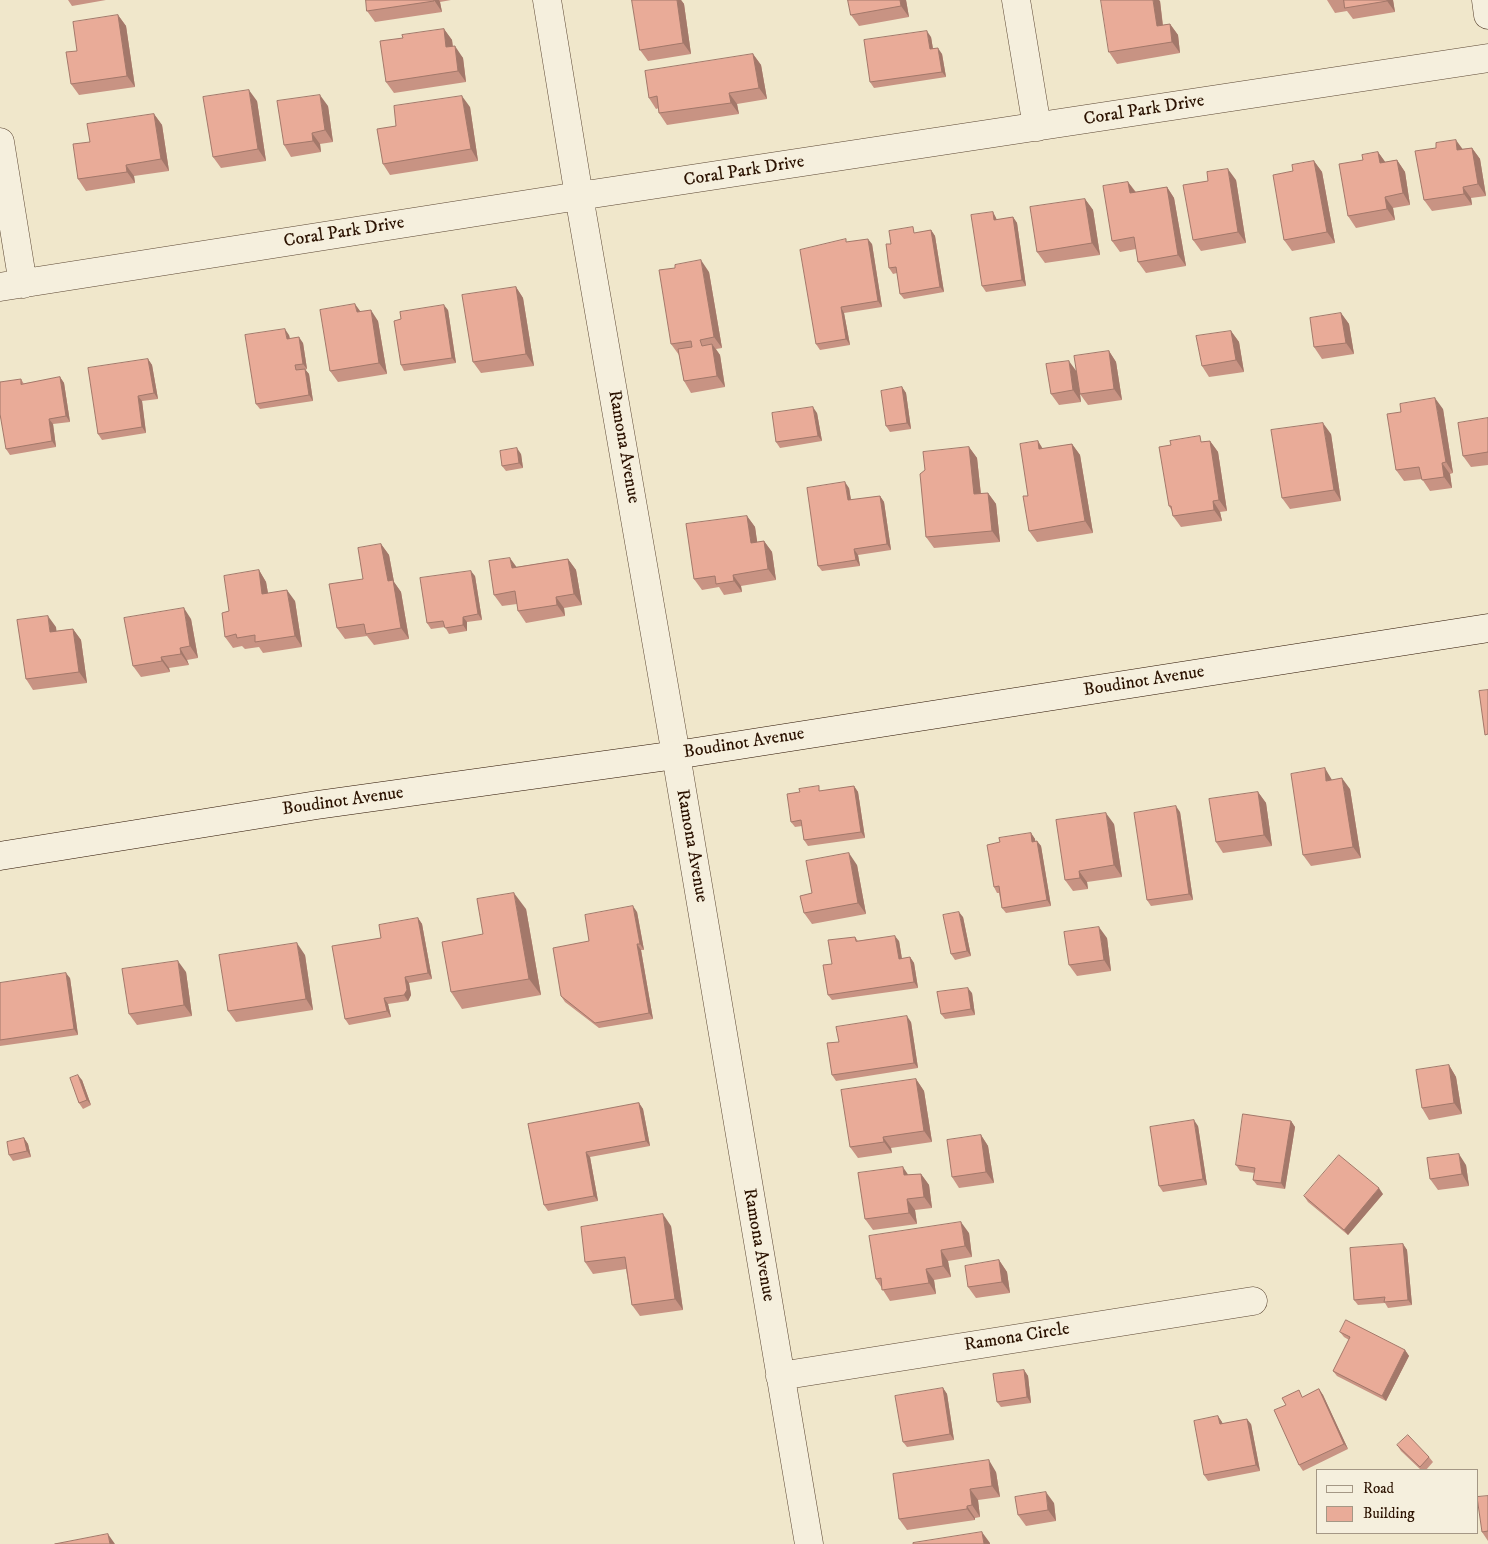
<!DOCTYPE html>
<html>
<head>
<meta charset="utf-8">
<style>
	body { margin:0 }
	#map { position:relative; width:1488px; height:1544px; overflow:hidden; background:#f0e7cb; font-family:"IM FELL DW Pica",serif }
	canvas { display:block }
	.legend { position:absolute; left:1316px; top:1469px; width:162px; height:65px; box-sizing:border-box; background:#f5efdd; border:1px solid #a49785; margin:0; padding:6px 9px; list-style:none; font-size:15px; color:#2b1201 }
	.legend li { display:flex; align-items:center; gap:10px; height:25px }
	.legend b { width:25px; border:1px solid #a49785 }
</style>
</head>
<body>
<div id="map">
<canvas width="1488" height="1544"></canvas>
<ul class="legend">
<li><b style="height:6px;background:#f5efdd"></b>Road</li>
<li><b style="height:14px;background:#e9ab98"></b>Building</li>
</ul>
</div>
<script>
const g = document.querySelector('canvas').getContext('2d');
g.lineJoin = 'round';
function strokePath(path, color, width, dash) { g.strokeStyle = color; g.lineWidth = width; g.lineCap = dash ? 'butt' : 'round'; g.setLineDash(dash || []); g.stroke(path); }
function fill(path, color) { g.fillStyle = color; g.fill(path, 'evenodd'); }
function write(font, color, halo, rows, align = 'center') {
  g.font = font + ' "IM FELL DW Pica",serif'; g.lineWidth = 4; g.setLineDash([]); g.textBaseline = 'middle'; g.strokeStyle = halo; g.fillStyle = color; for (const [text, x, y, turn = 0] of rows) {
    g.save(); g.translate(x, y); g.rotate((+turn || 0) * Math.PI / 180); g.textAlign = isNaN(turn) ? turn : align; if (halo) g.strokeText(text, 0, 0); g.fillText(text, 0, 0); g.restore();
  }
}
const street = new Path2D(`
	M547,0l32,196 97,559 133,789
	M1016,0l21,127
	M1486,0l2,15
	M0,142l23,142
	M0,287l579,-91 909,-138
	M780,1376l473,-75`);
const secondary = new Path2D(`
	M0,856l317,-51 359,-50 812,-127`);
strokePath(street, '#5c4734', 29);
strokePath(secondary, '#2b1201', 29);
strokePath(street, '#f5efdd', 28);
strokePath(secondary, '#f5efdd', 28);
fill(new Path2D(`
	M68,0h38l-34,6z
	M366,0h85l-11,2 2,10 -67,10 -8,-11z
	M632,0h49l3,4 7,50 -43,7 -8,-11z
	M848,0h60h-2l3,17 -50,9 -8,-11z
	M1327,0h66l2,12 -42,7 -6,-8 -12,2z
	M1160,1l3,24 7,-1 8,11 2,18 -63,11 -8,-12z
	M118,15l8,11 9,61 -56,8 -8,-11 6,-33z
	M444,29l8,11 1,7 10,11 3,24 -72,11 -8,-11 17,-44z
	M931,37l2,12 9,5 4,23 -72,11 -4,-6z
	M753,54l8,11 6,34 -30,5 2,10 -72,11 -8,-12v-5l-3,1 -7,-11z
	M257,101l9,60 -45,7 -8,-11z
	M328,106l5,36 -13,2 1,8 -30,5 -7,-12z
	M470,107l8,54 -88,14 -7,-11 13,-38z
	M154,114l8,11 7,46 -35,5 1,7 -49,8 -8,-12 12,-37z
	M1472,148l8,11 6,37 -15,2 1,7 -40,6 -8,-11 38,-51z
	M1378,152l7,10 12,-2 8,12 5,33 -17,3 2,12 -39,8 -8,-12 15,-56z
	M1314,161l8,11 13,71 -43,8 -8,-11 9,-69z
	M1236,180l10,63 -45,8 -8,-11 15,-59z
	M1128,182l8,10 31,-5 7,11 12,68 -40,7 -8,-11 -2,-13 -16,3 -8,-11z
	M1085,199l8,11 7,45 -55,8 -8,-11z
	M993,212l4,8 16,-3 4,6 9,63 -40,6 -4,-6z
	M931,230l4,6 9,56 -40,7 -4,-5 -3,-21 -4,1 -4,-6 2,-24 26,-11z
	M848,242l24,2 10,63 -38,6 6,32 -30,5 -4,-6z
	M709,272l13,76 -6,1 4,6 5,32 -34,6 -7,-12 -5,-26 -8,-11z
	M516,287l7,11 11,68 -53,7 -8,-11z
	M448,310l8,53 -52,8 -3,-6v-46z
	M361,312l17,9 9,53 -49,8 -8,-11z
	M1341,313l8,11 5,30 -32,5 -8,-12z
	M1231,331l8,11 5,30 -35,5 -7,-11z
	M289,335l1,4 13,4 4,26 -2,1 4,4 4,27 -53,8 -4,-5z
	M1109,351l7,11 6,38 -34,5 -8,-11 1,8 -22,3 -8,-11 25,-22z
	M148,359l4,6 6,34 -16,2 4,32 -44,7 -4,-6z
	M60,377l4,6 6,39 -17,2 3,23 -46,8 -4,-6 15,-70 3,5z
	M902,387l4,6 5,36 -21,3 -4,-6z
	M1443,409l10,64 -3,1 2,14 -22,3 -8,-12 -18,2 -8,-11z
	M817,413l5,28 -42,7 -4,-6z
	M1488,418v47l-17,2 -8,-11z
	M1331,434l10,67 -51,8 -8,-11z
	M1038,441l5,8 29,-5 8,11 13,78 -56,9 -8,-11 -1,-35z
	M1204,441h6l8,11 9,59 -7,1 2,9 -41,6 -8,-11 -1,-5 -3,-5z
	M969,447l8,11 4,36 7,-1 8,11 4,38 -66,6 -8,-11z
	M521,454l2,14 -17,3 -4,-5z
	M849,488l2,12 29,-4 4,6 7,48 -33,5 2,11 -38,5 -4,-5z
	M747,516l8,11 2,15 7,-1 8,11 4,28 -35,6 1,6 -18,3 -5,-8 -17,3 -8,-11z
	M381,544l8,11 5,27 7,10 8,47 -35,6 -7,-9 -22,3 -8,-11z
	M568,559l8,11 6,35 -18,3 1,8 -39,7 -8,-12 -1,-7 -15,2 -8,-11 22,-28z
	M259,570l7,12 2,11 27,8 7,46 -39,6 -4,-6 -14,2 -3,-3 -9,2 -8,-11 4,-26z
	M475,576l7,44 -15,2v9l-18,3 -4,-7 -14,2 -4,-6z
	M191,619l7,39 -11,2 2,5 -20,3 1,4 -29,5 -8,-11z
	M56,627v4l17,-2 8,11 6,43 -54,7 -7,-11z
	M854,786l4,6 7,46 -57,8 -4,-6 -2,-14 -7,1 -4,-5 31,-31z
	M1350,789l11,69 -50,8 -8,-11z
	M1258,792l8,11 6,43 -49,7 -7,-11z
	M1180,812l13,88 -42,6 -4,-6z
	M1114,824l8,53 -35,5 1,7 -15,2 -8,-11z
	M1031,833l4,6v2h2l4,5 10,60 -45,7 -4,-5 -3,-15h-2l-3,-6 6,-45z
	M857,865l9,49 -54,10 -8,-11 8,-20z
	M526,909l15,86 -79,14 -11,-17 32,-58z
	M637,912l7,38h-3l12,69 -54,9 -34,-26 -4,-6 28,-55z
	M963,917l8,39 -16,4 -4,-6z
	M418,918l4,6 10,55 -23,4 2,12 -3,6 -20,3 3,13 -42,8 -4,-6 36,-81z
	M855,937l3,4h41l3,18 8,-2 4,6 4,25 -86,12 -4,-5 4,-31z
	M1107,938l4,33 -34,5 -8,-11z
	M305,955l8,55 -77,12 -8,-11z
	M186,972l6,44 -55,9 -8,-11z
	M70,978l8,57 -78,11v-63z
	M972,993l3,22 -30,4 -4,-5z
	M911,1022l7,46 -82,13 -4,-6 7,-33z
	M1449,1065l7,12 6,37 -33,6 -7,-12z
	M916,1079l8,12 8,51 -41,6 1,5 -34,5 -8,-11z
	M82,1080l9,25 -8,4 -4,-6z
	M639,1103l4,6 7,37 -60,11 8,44 -50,10 -4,-6 -16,-81z
	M1291,1121l4,6 -10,62 -28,-4 -4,-5 2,-7 -15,-2 -4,-6z
	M1198,1126l9,59 -44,7 -4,-6z
	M981,1135l7,11 6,37 -35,5 -7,-11z
	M24,1138l4,6 3,13 -18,4 -4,-6z
	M1466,1165l3,21 -31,4 -8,-11z
	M921,1174l8,11 3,23 -17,2 2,14 -44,6 -8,-11 43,-44z
	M1383,1194l-35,41 -40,-33 -4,-6z
	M671,1226l12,84 -43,6 -8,-11 -6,-36 -33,5 -8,-12z
	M969,1233l3,24 -24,4 3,16 -17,3 2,14 -46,7 -14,-22z
	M1403,1244l4,6 5,55 -24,3 -3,-5 -27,2 -4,-5z
	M999,1260l8,12 3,21 -34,5 -8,-11z
	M1340,1332l65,18 4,6 -23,45 -49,-25 -4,-5 16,-31 -5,-3z
	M1024,1370l4,6 3,27 -30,4 -4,-5z
	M943,1388l4,6 7,46 -47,7 -4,-5z
	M1319,1389l4,6 25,54 -45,22 -4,-6 4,-68z
	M1218,1416l5,8h28l9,47 -52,10 -4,-6z
	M1397,1445l32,12 4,5 -7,8h-5l-20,-19z
	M996,1472l4,25 -22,3 2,17 -5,1v2l-68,10 -8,-11z
	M1488,1496v45l-6,-9z
	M1054,1503l2,18 -30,5 -8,-11z`), '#c89383');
fill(new Path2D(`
	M434,0h5l1,2 2,10z
	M677,0h4l3,4 7,50 -8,-11z
	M900,0h6l3,17 -8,-11z
	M1153,0h6l1,1 4,36 -7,-11z
	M1387,0h6l2,12 -8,-11z
	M118,15l8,11 9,61 -8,-11z
	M1170,24l8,11 2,18 -8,-11z
	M444,29l8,11 2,19 -8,-12z
	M927,31l4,6 3,18 -4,-6z
	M455,46l8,12 3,24 -8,-11z
	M938,48l4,6 4,23 -4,-5z
	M753,54l8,11 6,34 -8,-11z
	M249,90l8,11 9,60 -8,-12z
	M729,93l8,11 2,10 -8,-11z
	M320,95l8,11 5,36 -8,-12z
	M462,96l8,11 8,54 -7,-12z
	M154,114l8,11 7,46 -8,-12z
	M312,133l8,11 1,8 -8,-11z
	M1456,140l8,11 -7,-1z
	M1472,148l8,11 6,37 -8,-12z
	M1378,152l8,11h-6z
	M1397,160l8,12 5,33 -7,-12z
	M1314,161l8,11 13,71 -8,-11z
	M126,165l8,11 1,7 -8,-11z
	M1228,169l8,11 10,63 -8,-11z
	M1128,182l8,11h-6z
	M1167,187l7,11 12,68 -8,-11z
	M1463,187l8,11 1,7 -8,-11z
	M1385,197l8,11 2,12 -8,-11z
	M1085,199l8,11 7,45 -8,-12z
	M993,212l3,6 2,8 -4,-6z
	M1013,217l4,6 9,63 -4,-6z
	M931,230l4,6 9,56 -4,-5z
	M868,239l4,5 10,63 -4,-6z
	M701,260l8,12 13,76 -8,-11z
	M516,287l7,11 11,68 -8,-12z
	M355,304l8,11 -6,-3z
	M444,305l4,5 8,53 -4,-5z
	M841,307l3,6 6,32 -4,-6z
	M371,310l7,11 9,53 -8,-11z
	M1341,313l8,11 5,30 -8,-11z
	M285,329l4,6 2,10 -4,-6z
	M1231,331l8,11 5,30 -8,-12z
	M299,337l4,6 4,26 -4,-5z
	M712,344l8,11 5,32 -8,-11z
	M1109,351l7,11 6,38 -8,-11z
	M148,359l4,6 6,34 -4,-6z
	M1069,361l8,11 4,30 -8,-12z
	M305,369l4,5 4,27 -4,-6z
	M60,377l4,6 6,39 -4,-6z
	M902,387l4,6 5,36 -4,-6z
	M138,396l4,5 4,32 -4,-6z
	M1435,398l8,11 10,64 -7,-11z
	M813,407l4,6 5,28 -4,-5z
	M49,419l4,5 3,23 -4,-6z
	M1323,423l8,11 10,67 -7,-11z
	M1038,441l7,12 -6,-4z
	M1210,441l8,11 9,59 -8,-11z
	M1072,444l8,11 13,78 -8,-12z
	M969,447l8,11 5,47 -8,-11z
	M517,448l4,6 2,14 -4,-5z
	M1442,463l8,11 2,14 -8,-11z
	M845,482l4,6 3,18 -4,-6z
	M988,493l8,11 4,38 -8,-11z
	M880,496l4,6 7,48 -4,-6z
	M1213,501l7,11 2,9 -8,-11z
	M747,516l8,11 4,27 -8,-11z
	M764,541l8,11 4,28 -8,-11z
	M381,544l8,11 5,27 7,10 8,47 -8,-11 -13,-47z
	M854,549l4,6 2,11 -4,-6z
	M510,558l8,11 -6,-1z
	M568,559l8,11 6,35 -8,-11z
	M259,570l7,12 4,23 -8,-11z
	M471,571l4,5 7,44 -4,-6z
	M733,575l8,11 1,6 -8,-11z
	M287,590l8,11 7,46 -7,-11z
	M556,597l8,11 1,8 -8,-11z
	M184,608l7,11 7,39 -8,-12z
	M48,616l8,11 2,16 -8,-11z
	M463,617l4,5v9l-4,-6z
	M73,629l8,11 6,43 -8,-11z
	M180,648l7,12 2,5 -8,-11z
	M161,657l8,11 1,4 -8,-11z
	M1325,768l7,12 -6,1z
	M1342,778l8,11 11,69 -8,-11z
	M854,786l4,6 7,46 -4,-6z
	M1258,792l8,11 6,43 -8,-11z
	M1176,806l4,6 13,88 -4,-6z
	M1106,813l8,11 8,53 -8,-12z
	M1031,833l4,6 1,8 -4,-5z
	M1037,841l4,5 10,60 -4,-6z
	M849,853l8,12 9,49 -8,-11z
	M1079,871l8,11 1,7 -8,-11z
	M514,893l12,16 15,86 -12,-16z
	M633,906l4,6 7,38 -4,-6z
	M959,912l4,5 8,39 -4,-5z
	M418,918l4,6 10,55 -4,-6z
	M1099,927l8,11 4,33 -7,-11z
	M895,936l4,5 4,24 -4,-6z
	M297,943l8,12 8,55 -7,-11z
	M637,944l4,6 12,69 -4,-6z
	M910,957l4,6 4,25 -4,-6z
	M178,961l8,11 6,44 -8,-11z
	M66,973l4,5 8,57 -4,-6z
	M405,977l4,6 2,12 -3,6 -4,-6z
	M968,988l4,5 3,22 -4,-6z
	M384,998l4,6 3,13 -4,-6z
	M907,1016l4,6 7,46 -4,-5z
	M1449,1065l7,12 6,37 -8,-11z
	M78,1075l4,5 9,25 -4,-5z
	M916,1079l8,12 8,51 -8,-11z
	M639,1103l4,6 7,37 -4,-5z
	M1194,1120l4,6 9,59 -4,-6z
	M1291,1121l4,6 -10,62 -4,-6z
	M981,1135l7,11 6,37 -8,-11z
	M883,1137l8,11 1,5 -8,-11z
	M24,1138l4,6 3,13 -4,-6z
	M586,1152l4,5 8,44 -4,-5z
	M1459,1154l7,11 3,21 -7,-12z
	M903,1167l8,12 -7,-4z
	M921,1174l8,11 3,23 -8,-11z
	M1379,1188l4,6 -35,41 -4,-5z
	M907,1199l8,11 2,14 -8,-11z
	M663,1214l8,12 12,84 -8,-11z
	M961,1222l8,11 3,24 -7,-11z
	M1403,1244l4,6 5,55 -4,-5z
	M941,1250l7,11 3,16 -8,-11z
	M999,1260l8,12 3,21 -8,-11z
	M926,1269l8,11 2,14 -7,-11z
	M1405,1350l4,6 -23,45 -4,-5z
	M1024,1370l4,6 3,27 -4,-6z
	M943,1388l4,6 7,46 -4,-6z
	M1319,1389l4,6 25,54 -4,-5z
	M1218,1416l4,6 2,8 -4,-6z
	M1247,1419l4,5 9,47 -4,-6z
	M989,1460l7,12 4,25 -8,-11z
	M970,1489l8,11 2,17 -8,-12z
	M1046,1492l8,11 2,18 -8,-11z
	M967,1506l8,12v2l-8,-11z
	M982,1532l8,11v1h-6z
	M108,1534l7,10h-5z`), '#a3786a');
const building = new Path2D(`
	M366,0h68v1l-67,10z
	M632,0h45l6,43 -43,7z
	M848,0h52l1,6 -50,9z
	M1101,0h52l4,26 13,-2 2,18 -63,10z
	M1344,0h43v1l-42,7z
	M118,15l9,61 -56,8 -5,-32 11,-1 -4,-29z
	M444,29l2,18 9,-1 3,25 -72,11 -6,-41 23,-3 -1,-3z
	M927,31l3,18 8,-1 4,24 -72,10 -6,-42z
	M753,54l6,34 -30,5 2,10 -72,10 -2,-17 -8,2 -4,-27z
	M249,90l9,59 -45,8 -10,-60z
	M320,95l5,35 -13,3 1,8 -29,4 -7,-44z
	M462,96l9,53 -88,15 -6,-35 19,-3 -2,-20z
	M154,114l7,45 -35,6 1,7 -49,7 -5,-35 17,-2 -3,-18z
	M1456,140l1,10 15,-2 6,36 -15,3 1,7 -40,6 -9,-49 21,-3v-5z
	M1378,152l2,11 17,-3 6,33 -18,4 2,12 -39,7 -9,-52 24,-4 -1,-5z
	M1314,161l13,71 -43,8 -11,-65 20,-4 -1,-6z
	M1228,169l10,63 -45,8 -10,-55 25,-4 -1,-9z
	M1128,182l2,11 37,-6 11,68 -40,7 -4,-25 -22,4 -9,-55z
	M1085,199l7,44 -55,9 -7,-45z
	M993,212l1,8 19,-3 9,63 -40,6 -11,-71z
	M913,227l1,6 17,-3 9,57 -40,7 -4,-27 -7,1 -3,-24h5l-2,-13z
	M846,239v3l22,-3 10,62 -37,6 5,32 -30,5 -16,-94z
	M701,260l13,77 -14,3 2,6 10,-2 5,32 -33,5 -6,-32 14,-2 -1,-6 -20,3 -12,-74 16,-2v-3z
	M516,287l10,67 -53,8 -11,-67z
	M355,304l2,8 14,-2 8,53 -49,8 -10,-61z
	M444,305l8,53 -51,7 -7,-44 7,-2 -1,-7z
	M1341,313l5,30 -32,4 -4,-29z
	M285,329l2,10 12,-2 4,27 -8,1 1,5 9,-1 4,26 -53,9 -11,-69z
	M1231,331l5,29 -34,6 -6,-30z
	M1109,351l5,38 -34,5 -6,-38z
	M148,359l6,34 -16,3 4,31 -44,7 -10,-66z
	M1069,361l4,29 -22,4 -5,-30z
	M60,377l6,39 -17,3 3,22 -46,8 -6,-35v-32l21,-3v5z
	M902,387l5,36 -21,3 -5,-35z
	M1435,398l11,64 -4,1 2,14 -22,3 -3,-13 -23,3 -9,-56 14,-2 -1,-8z
	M813,407l5,29 -42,6 -4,-29z
	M1488,418v34l-25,4 -5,-33z
	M1323,423l11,67 -52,8 -11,-68z
	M1200,436l1,6 9,-1 9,59 -6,1 1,9 -41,6 -2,-10h-2l-10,-59 12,-2 -1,-4z
	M1038,441l1,8 33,-5 13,77 -56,10 -6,-35h5l-8,-52z
	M969,447l5,47 14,-1 4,38 -66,6 -6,-63 5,-4 -2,-18z
	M517,448l2,15 -17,3 -2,-15z
	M845,482l3,18 32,-4 7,48 -33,5 2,11 -38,6 -11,-78z
	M747,516l4,27 13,-2 4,28 -35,6 1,6 -18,3 -1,-8 -21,3 -8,-55z
	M381,544l7,37 5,-1 8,48 -35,6 -2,-10 -27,4 -8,-44 34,-5 -5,-31z
	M510,558l2,10 56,-9 6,35 -18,3 1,8 -39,6 -3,-20 -21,4 -5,-34z
	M259,570l3,24 25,-4 8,46 -40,6v-7l-18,3 -1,-4 -11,3 -3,-24 7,-2 -5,-35z
	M471,571l7,43 -15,3v8l-18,3 -2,-7 -16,2 -7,-45z
	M184,608l6,38 -10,2 1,6 -20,3 1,4 -29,5 -9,-48z
	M48,616l2,16 23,-3 6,43 -53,7 -9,-59z
	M1488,690v44l-3,1 -6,-44z
	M1325,768l1,13 16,-3 11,69 -50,8 -12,-81z
	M819,786v5l35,-5 7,46 -57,8 -3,-20 -10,2 -4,-28 13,-2 -1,-3z
	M1258,792l6,43 -48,7 -7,-43z
	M1176,806l13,88 -42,6 -13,-87z
	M1106,813l8,52 -35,6 1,7 -15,2 -9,-60z
	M1031,833l1,9 5,-1 10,59 -45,8 -3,-22 -5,1 -7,-42 13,-3 -1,-4z
	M849,853l9,50 -54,10 -4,-17 12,-3 -6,-32z
	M514,893l15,86 -78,13 -9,-50 41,-8 -6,-35z
	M633,906l7,38h-3l12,69 -54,10 -34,-27 -8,-48 36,-7 -4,-26z
	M959,912l8,39 -16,3 -8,-39z
	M418,918l10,55 -23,4 2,13 -3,5 -20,3 3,13 -42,8 -13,-73 49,-8 -2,-13z
	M1099,927l5,33 -35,5 -5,-33z
	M895,936l4,23 11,-2 4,25 -86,13 -5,-30 9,-1 -4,-24 27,-3 1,4z
	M297,943l9,56 -78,12 -9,-56z
	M178,961l6,44 -55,9 -7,-45z
	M66,973l8,56 -74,11v-57z
	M968,988l3,21 -30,5 -4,-22z
	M907,1016l7,47 -82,12 -5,-32 12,-1 -3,-15z
	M1449,1065l5,38 -32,5 -6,-38z
	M78,1075l9,25 -8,3 -9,-25z
	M916,1079l8,52 -41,6 1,5 -34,5 -9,-57z
	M639,1103l7,38 -60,11 8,44 -50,9 -16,-81z
	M1243,1114l48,7 -10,62 -28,-3 2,-12 -19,-3z
	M1194,1120l9,59 -44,7 -9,-59z
	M981,1135l5,37 -34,5 -5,-37z
	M24,1138l3,13 -18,4 -2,-13z
	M1459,1154l3,20 -32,5 -3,-21z
	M1339,1155l40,33 -35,42 -40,-34z
	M903,1167l1,8 17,-1 3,23 -17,2 2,14 -44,6 -7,-46z
	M663,1214l12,85 -43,6 -7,-48 -40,5 -4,-35z
	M961,1222l4,24 -24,4 2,16 -17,3 3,14 -47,7 -1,-12 -5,1 -7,-43z
	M1403,1244l5,56 -24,2 1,-5 -31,3 -4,-52z
	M999,1260l3,22 -34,5 -3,-21z
	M1346,1320l59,30 -23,46 -49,-25 17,-34 -10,-5z
	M1024,1370l3,27 -30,5 -4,-28z
	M943,1388l7,46 -47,8 -8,-46z
	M1319,1389l25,55 -45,21 -25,-55 12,-5 -4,-7 17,-8 3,7z
	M1218,1416l2,8 27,-5 9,46 -52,10 -10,-54z
	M1408,1435l21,22 -9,10 -23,-22z
	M989,1460l3,26 -22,3 2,16 -5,1v3l-68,10 -6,-45z
	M1046,1492l2,18 -30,5 -3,-18z
	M1488,1496v35l-6,1 -5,-35z
	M982,1532l2,12h-71v-1z
	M108,1534l2,10h-55z`);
fill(building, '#e9ab98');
strokePath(building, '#a3786a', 1);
write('18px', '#2b1201', '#f5efdd', [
	["Coral Park Drive",1144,111,-9],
	["Coral Park Drive",744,172,-9],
	["Coral Park Drive",344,233,-9],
	["Ramona Avenue",623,447,80],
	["Boudinot Avenue",1144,682,-9],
	["Boudinot Avenue",744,744,-9],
	["Boudinot Avenue",343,802,-8],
	["Ramona Avenue",691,846,80],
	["Ramona Avenue",758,1245,80],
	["Ramona Circle",1017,1338,-9]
]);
</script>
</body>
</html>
